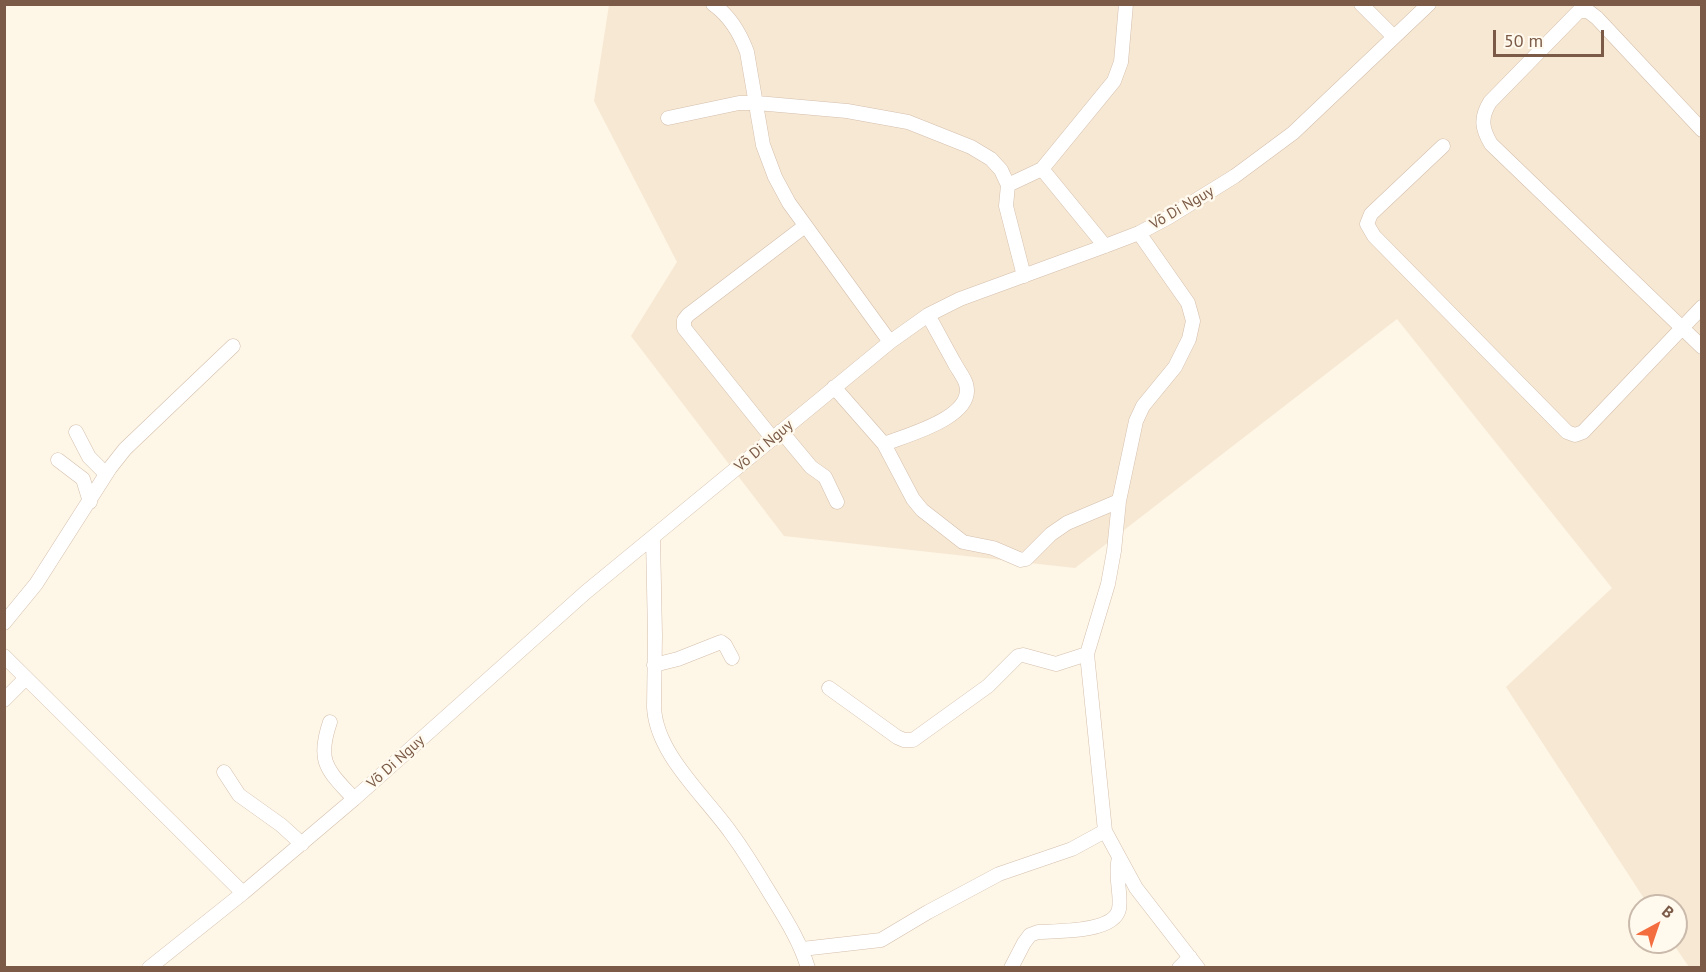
<!DOCTYPE html>
<html>
<head>
<meta charset="utf-8">
<style>
	body { margin:0 }
	#map { position:relative; width:1706px; height:972px; overflow:hidden; background:#fef6e6; font-family:"PT Sans",sans-serif }
	canvas { display:block }
	.frame { position:absolute; inset:0; border:6px solid #7b5b47; pointer-events:none }
	.north { position:absolute; left:1628px; top:894px; width:60px; height:60px; box-sizing:border-box; background:#fff9ee; border:2px solid #cabaab; border-radius:50%; rotate:40deg; font-size:16px; font-weight:700; line-height:24px; text-align:center; color:#7b5b47 }
	.north::after { content:''; display:block; margin:auto; width:21px; height:27px; background:#f46d3f; clip-path:polygon(50% 0,100% 100%,50% 72%,0 100%) }
	.scale { position:absolute; left:1493px; top:30px; width:111px; height:27px; box-sizing:border-box; border:3px solid #7b5b47; border-top:0; padding-left:8px; font-size:18px; line-height:21px; white-space:nowrap; color:#7b5b47; -webkit-text-stroke:4px #fff9ee; paint-order:stroke }
</style>
</head>
<body>
<div id="map">
<canvas width="1706" height="972"></canvas>
<div class="frame"></div>
<div class="north">B</div>
<div class="scale">50 m</div>
</div>
<script>
const g = document.querySelector('canvas').getContext('2d');
g.lineJoin = 'round';
function fill(path, color) { g.fillStyle = color; g.fill(path, 'evenodd'); }
function strokePath(path, color, width, dash) { g.strokeStyle = color; g.lineWidth = width; g.lineCap = dash ? 'butt' : 'round'; g.setLineDash(dash || []); g.stroke(path); }
function write(font, color, halo, rows, align = 'center') {
  g.font = font + ' "PT Sans",sans-serif'; g.lineWidth = 5; g.setLineDash([]); g.textBaseline = 'middle'; g.strokeStyle = halo; g.fillStyle = color; for (const [text, x, y, turn = 0] of rows) {
    g.save(); g.translate(x, y); g.rotate((+turn || 0) * Math.PI / 180); g.textAlign = isNaN(turn) ? turn : align; if (halo) g.strokeText(text, 0, 0); g.fillText(text, 0, 0); g.restore();
  }
}
fill(new Path2D(`
	M609,5h1092v962h-12l-17,-25h4v-36h-27l-143,-219 106,-99 -215,-269 -322,249 -291,-32 -153,-200 46,-74 -83,-161z`), '#f7e8d3');
const street = new Path2D(`
	M713,4c17,12 27,29 34,48l16,93 12,32 14,26 101,139
	M1361,4l33,33
	M668,118l71,-15h18l90,8 61,11 63,25 20,12 10,11 7,15 -2,21 18,70
	M1702,130l-105,-112 -9,-7h-9l-89,91c-10,16 -8,27 1,42l211,203
	M1443,146l-72,68 -4,10 7,12 193,196 8,3 8,-3 119,-125
	M1042,169l63,77
	M1008,185l34,-16 72,-88 7,-19 5,-58
	M1139,233l49,70 5,18 -4,18 -14,28 -32,39 -7,15 -17,80 -5,50 -6,33 -21,70 18,177 31,57 62,80
	M834,387l50,57 29,55 9,11 41,32 30,6 28,12 5,-1 25,-25 16,-11 52,-22
	M781,431l30,36 14,10 12,25
	M76,432l13,25 17,17
	M773,439l-89,-111v-8l4,-5 117,-89
	M884,444c23,-9 92,-27 82,-60 -2,-7 -8,-14 -11,-20 -9,-16 -18,-33 -27,-49
	M58,460l25,19 7,23
	M653,538l2,97 -1,72c2,47 51,89 77,126 15,20 27,41 40,62 14,23 29,46 37,73
	M4,623l32,-39 74,-116 15,-19 108,-103
	M4,656l239,237
	M654,665l24,-6 43,-17 4,3 7,13
	M829,688l68,49 7,3h9l75,-54 30,-30 5,-1 33,9 31,-10
	M4,700l22,-22
	M330,722c-14,41 -2,48 24,77
	M224,772l15,23 42,30 21,19
	M802,949l79,-9 47,-28 71,-38 73,-25 33,-18
	M149,968l94,-75 111,-94 232,-207 304,-250 38,-27 32,-16 145,-53 34,-13 30,-16 66,-41 58,-43 136,-129
	M1011,968l13,-25 6,-8 8,-3c18,-1 76,1 81,-23 3,-15 -5,-33 0,-51
	M1179,968l11,-11`);
strokePath(street, '#d4bfad', 15);
strokePath(street, '#fff', 14);
write('15px', '#7b5b47', '#fff9ee', [
	["Võ Di Nguy",1182,208,-30],
	["Võ Di Nguy",764,446,-40],
	["Võ Di Nguy",396,762,-42]
]);
</script>
</body>
</html>
